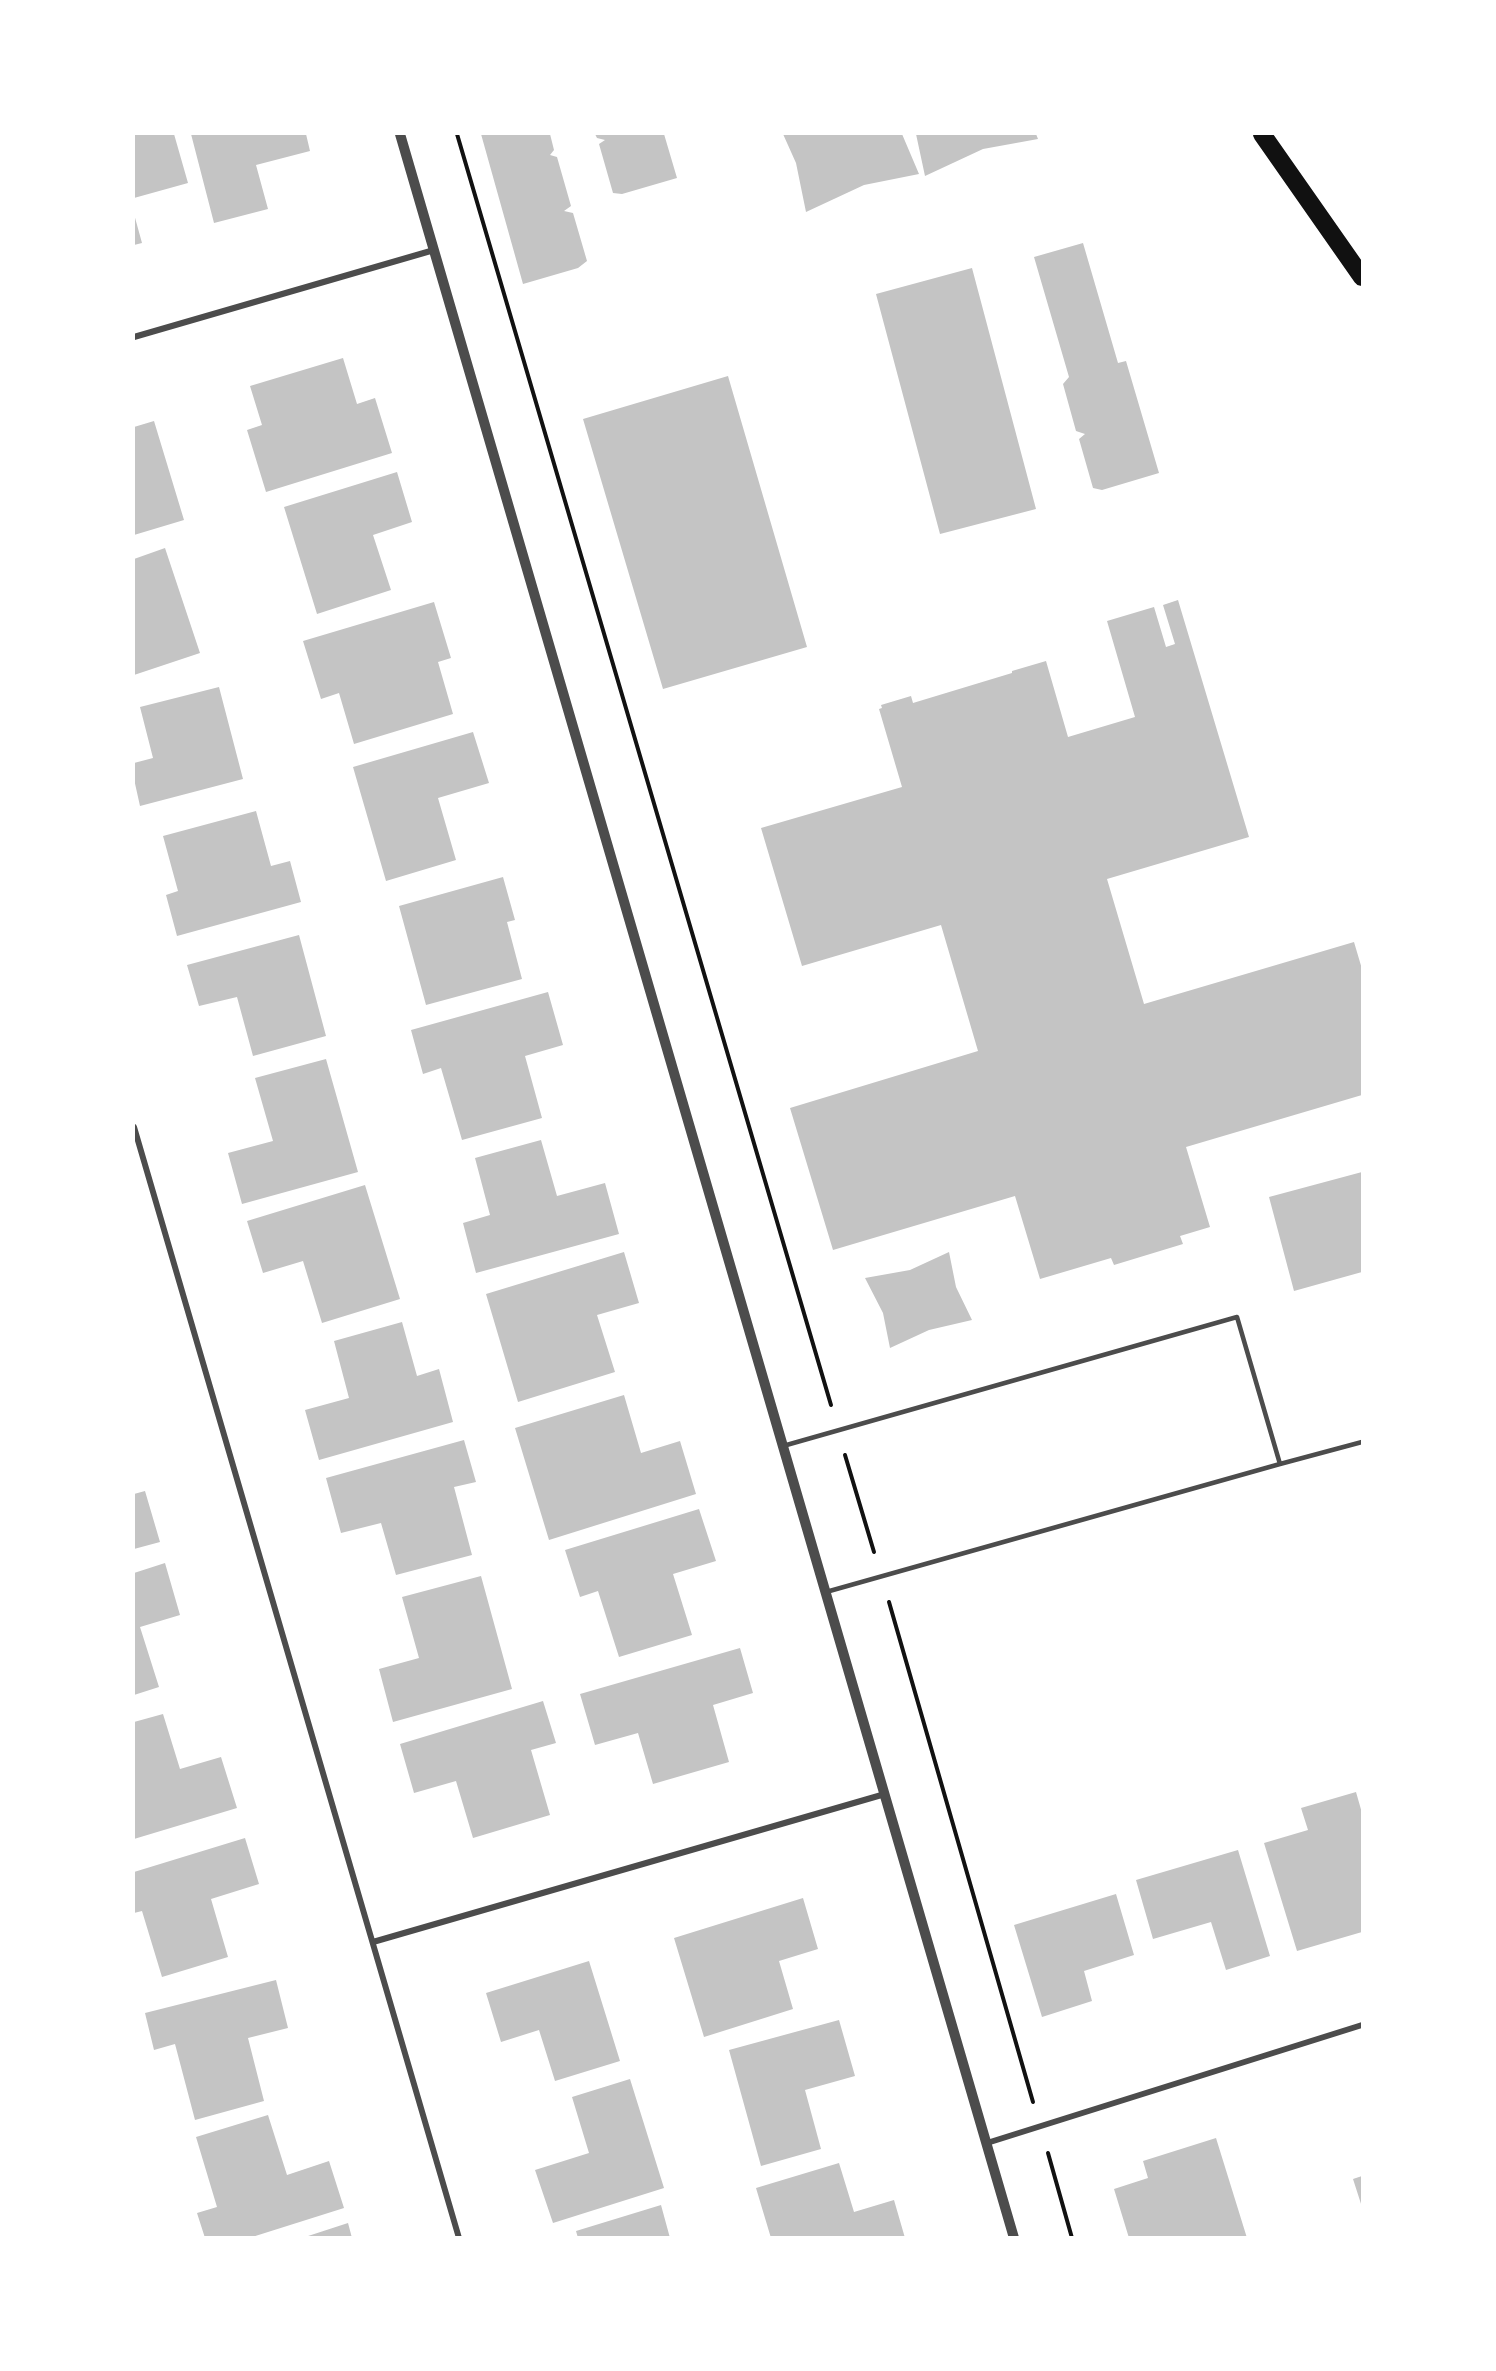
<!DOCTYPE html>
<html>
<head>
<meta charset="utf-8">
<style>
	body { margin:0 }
	#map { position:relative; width:1496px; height:2371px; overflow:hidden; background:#fff; font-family:"Varela Round",sans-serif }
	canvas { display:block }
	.frame { position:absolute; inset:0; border:135px solid #fff; pointer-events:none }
</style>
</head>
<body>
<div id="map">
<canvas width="1496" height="2371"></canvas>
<div class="frame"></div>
</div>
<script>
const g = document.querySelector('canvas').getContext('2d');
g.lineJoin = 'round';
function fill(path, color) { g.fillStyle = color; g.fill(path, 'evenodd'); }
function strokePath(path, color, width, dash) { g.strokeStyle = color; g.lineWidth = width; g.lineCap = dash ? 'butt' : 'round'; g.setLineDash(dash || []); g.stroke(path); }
fill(new Path2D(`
	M134,134h40l14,49 -54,15z
	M191,134h115l4,17 -54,14 12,44 -54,14z
	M481,134h69l4,16 -4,5 7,2 14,49 -7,5 9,2 14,48 -9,7 -55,16z
	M595,134h69l13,44 -55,16 -9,-1 -14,-49 6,-4 -8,-2z
	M783,134h119l17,40 -55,11 -58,27 -10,-49z
	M916,134h120l2,5 -55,10 -58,27z
	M134,214l8,29 -8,2z
	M1083,243l35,120 8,-2 33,112 -57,17 -9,-2 -14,-49 6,-5 -9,-3 -13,-47 6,-7 -35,-120z
	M972,268l64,241 -96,25 -64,-240z
	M343,358l14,46 18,-6 17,55 -126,39 -19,-62 15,-5 -12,-39z
	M728,376l79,271 -144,42 -80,-270z
	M154,421l30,99 -50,15v-108z
	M397,472l15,50 -39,13 18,55 -74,24 -33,-107z
	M165,548l35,105 -66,22v-116z
	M1178,600l71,237 -142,42 37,125 210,-62 8,27v126l-176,52 24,80 -30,9 3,8 -69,21 -3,-7 -71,21 -25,-83 -182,54 -43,-142 188,-57 -37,-126 -139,41 -41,-138 141,-41 -23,-78 3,-1 -1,-3 30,-9 2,7 99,-30v-2l34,-10 22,76 67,-20 -28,-96 47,-14 12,40 9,-3 -12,-39z
	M434,602l17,56 -13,4 15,52 -99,30 -15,-51 -18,6 -18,-58z
	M219,687l24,92 -103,27 -6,-27v-16l19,-5 -13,-51z
	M473,732l16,51 -51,15 18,62 -70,21 -33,-114z
	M256,811l15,55 19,-5 11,41 -124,34 -11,-41 12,-4 -15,-55z
	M503,877l12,43 -8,2 15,57 -96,26 -27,-99z
	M299,935l27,101 -73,20 -16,-59 -38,9 -12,-41z
	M548,992l15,53 -38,11 17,62 -80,22 -21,-72 -18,6 -12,-44z
	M326,1059l32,113 -116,32 -14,-51 45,-12 -18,-63z
	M541,1140l16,56 48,-13 14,51 -143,39 -13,-50 27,-8 -15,-57z
	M1362,1172v100l-68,19 -25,-94z
	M365,1185l35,114 -78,24 -19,-62 -40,12 -16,-52z
	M624,1252l15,51 -42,12 18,57 -97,30 -32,-108z
	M949,1252l7,35 16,33 -43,10 -39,18 -7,-35 -18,-35 45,-8z
	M402,1322l15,54 22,-7 14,53 -134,38 -14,-50 44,-12 -15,-57z
	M624,1395l17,58 39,-12 16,53 -147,46 -34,-112z
	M464,1440l12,42 -22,5 18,68 -76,20 -15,-52 -40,10 -15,-55z
	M145,1491l15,51 -26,7v-55z
	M699,1509l17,52 -43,13 19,61 -73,22 -21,-66 -18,6 -15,-47z
	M165,1563l15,52 -40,12 19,60 -25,8v-122z
	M481,1576l31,113 -119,33 -14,-53 40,-11 -17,-61z
	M740,1648l13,45 -40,12 16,57 -76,22 -15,-51 -43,12 -15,-51z
	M543,1701l13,42 -25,7 19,65 -77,23 -17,-57 -42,12 -14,-49z
	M163,1714l17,55 41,-12 16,51 -103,31v-117z
	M1356,1792l6,21v119l-65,19 -33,-108 44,-13 -7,-22z
	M245,1838l14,46 -48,15 17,58 -66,20 -20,-66 -8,2v-41z
	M1238,1850l32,106 -44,14 -15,-48 -58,17 -17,-59z
	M1116,1894l18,61 -50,16 8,30 -50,16 -28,-92z
	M803,1898l15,51 -39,12 14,48 -89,28 -30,-99z
	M589,1961l31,100 -65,20 -16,-51 -38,12 -15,-49z
	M276,1980l12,48 -40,10 16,63 -69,19 -20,-76 -21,6 -9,-37z
	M839,2020l16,56 -50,14 16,59 -60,17 -32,-116z
	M630,2079l34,109 -111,35 -18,-53 54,-17 -17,-56z
	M268,2115l19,60 42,-14 15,47 -95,30h-44l-8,-25 20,-6 -21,-70z
	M1216,2138l31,100h-118l-15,-49 34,-11 -5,-17z
	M839,2163l15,49 40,-12 11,38h-134l-15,-50z
	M1362,2176v31l-9,-28z
	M661,2205l9,33h-92l-2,-7z
	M348,2223l4,15h-47v-1z`), '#c4c4c4');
strokePath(new Path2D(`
	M457,134l374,1271
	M845,1455l29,97
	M889,1602l144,500
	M1048,2153l24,85`), '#111', 4);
strokePath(new Path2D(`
	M783,1446l454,-129 43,147 -454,128
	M1280,1464l82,-22`), '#4c4c4c', 4.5);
strokePath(new Path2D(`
	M134,337l300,-87
	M134,1127l325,1111
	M373,1942l512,-148
	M987,2143l375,-118`), '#4c4c4c', 6);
strokePath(new Path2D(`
	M400,134l614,2104`), '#4c4c4c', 10);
strokePath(new Path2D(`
	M1262,134l100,143`), '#111', 18);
</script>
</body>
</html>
